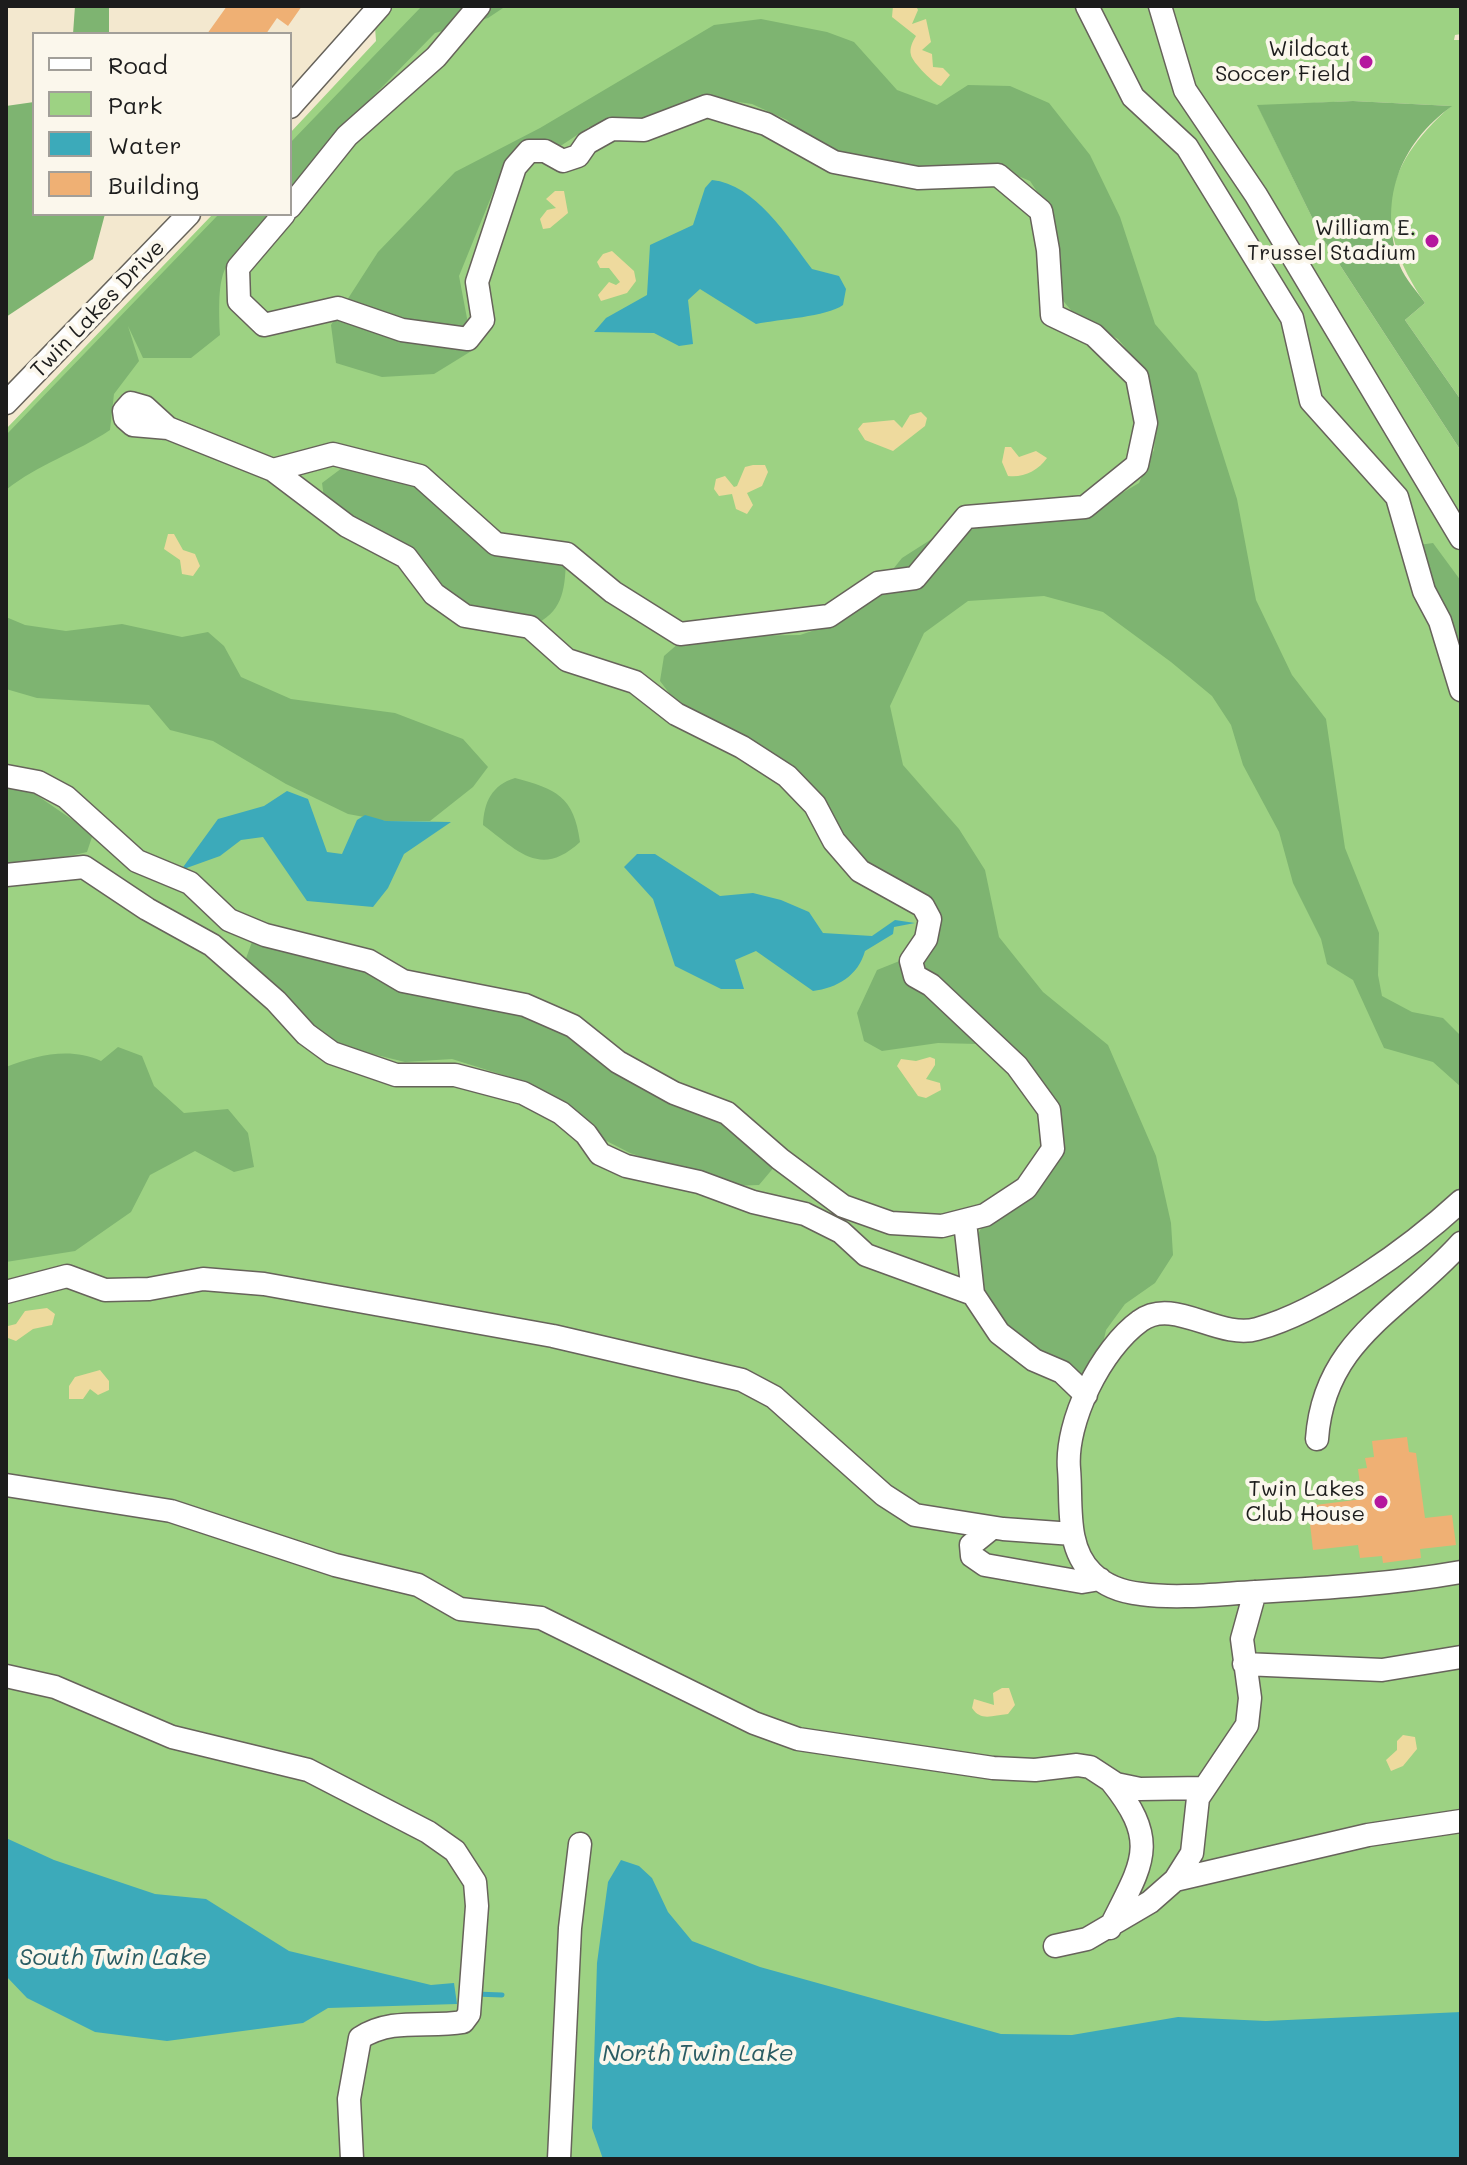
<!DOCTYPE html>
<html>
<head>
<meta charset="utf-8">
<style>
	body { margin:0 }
	#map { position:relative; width:1467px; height:2165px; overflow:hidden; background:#f3e8cf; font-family:Mali,sans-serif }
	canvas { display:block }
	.frame { position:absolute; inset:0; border:8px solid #1c1c1c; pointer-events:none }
	.legend { position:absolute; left:32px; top:32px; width:260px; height:184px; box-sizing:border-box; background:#fbf7ec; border:2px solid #a29f99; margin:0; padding:10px 14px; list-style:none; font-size:24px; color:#1c1c1c }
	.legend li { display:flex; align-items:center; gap:16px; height:40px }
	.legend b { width:40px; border:2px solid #a29f99 }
</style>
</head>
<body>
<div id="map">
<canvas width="1467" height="2165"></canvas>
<div class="frame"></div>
<ul class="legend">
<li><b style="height:10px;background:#fff"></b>Road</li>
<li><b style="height:22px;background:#9dd283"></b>Park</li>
<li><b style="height:22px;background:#3caaba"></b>Water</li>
<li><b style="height:22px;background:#efb074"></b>Building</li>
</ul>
</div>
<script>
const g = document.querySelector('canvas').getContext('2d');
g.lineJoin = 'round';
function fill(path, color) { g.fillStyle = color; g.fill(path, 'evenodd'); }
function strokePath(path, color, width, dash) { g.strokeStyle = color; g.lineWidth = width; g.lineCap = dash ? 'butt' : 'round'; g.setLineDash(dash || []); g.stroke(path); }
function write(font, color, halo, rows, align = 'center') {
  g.font = font + ' Mali,sans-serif'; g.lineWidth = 8; g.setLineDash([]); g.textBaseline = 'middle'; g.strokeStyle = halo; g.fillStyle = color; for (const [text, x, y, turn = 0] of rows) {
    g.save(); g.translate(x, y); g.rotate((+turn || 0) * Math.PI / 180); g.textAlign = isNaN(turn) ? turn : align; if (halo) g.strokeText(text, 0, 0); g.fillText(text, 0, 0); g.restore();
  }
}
fill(new Path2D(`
	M394,6h1067v28l-6,1 -1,5h7v360l-56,-80 20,-17c-54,-79 -44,-135 26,-197l-99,-5 -94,5 63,130 140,215v1708h-1455v-1730l207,-215h77v-81l86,-92 -1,-14z`), '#9dd283');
fill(new Path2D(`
	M75,6h34v28h-36z
	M422,6h84l-18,12 -53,15 -93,95 -52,66v-51z
	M761,19l66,13 27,10 43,48 40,15 31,-20 42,1 39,17 41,52 30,62 35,107 42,49 40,126 19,101 36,75 34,44 19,129 34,85 -1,42 4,21 30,16 31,6 18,18v51l-28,-25 -49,-14 -31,-68 -26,-16 -6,-25 -28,-56 -14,-51 -36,-67 -12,-40 -19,-29 -41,-34 -68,-50 -59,-16 -76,5 -44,32 -34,73 13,59 56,64 26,41 14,67 44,55 65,53 48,111 15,67 2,32 -18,28 -30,21 -19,26 -9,40 -14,12 -50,-30 -49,-47 -13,-56 12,-25 74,-69 -35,-94 -44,-17 -40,-1 -56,8 -18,-10 -7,-28 20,-43 25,-10 30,-39 -75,-61 -41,-61 -143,-101 -13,-17 4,-25 15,-13 54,-7 67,-1 42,-14 27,-22 33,-41 36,-23 57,-16 97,-8 47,-28 15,-33 3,-37 -10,-39 -29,-35 -43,-24 -15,-18 -10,-86 -20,-30 -33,-14 -84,2 -68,-14 -39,-17 -19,-18 -35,-16 -47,-7 -79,27 -37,3 -27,18 -36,4 -28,31 -39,96 14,74 -39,24 -52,3 -46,-14 -5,-38 47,-73 77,-80 85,-44 174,-103z
	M1353,101l99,5c-54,39 -74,96 -52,160 5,13 17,25 25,37l-20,17 56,80v51l-140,-215 -64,-131z
	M34,102v112h71l-12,45 -87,58v-211z
	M219,214h52c-48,52 -54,47 -51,121l-29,23h-48l-15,-32 11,35 -25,33 -4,36c-34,23 -72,34 -104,60v-55z
	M342,468l41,5 44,13 38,40 101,33c-1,27 -2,50 -28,64l-66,-10 -146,-101 -4,-29z
	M1433,543l28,38v93l-42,-129z
	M6,617l19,8 41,6 56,-7 60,13 26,-5 16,14 17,31 50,22 104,14 68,26 25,28 -15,20 -43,34h-44l-38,-7 -62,-30 -73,-43 -43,-11 -21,-25 -112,-7 -31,-9z
	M515,778c41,11 59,18 65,64 -39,36 -61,10 -97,-17 1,-23 9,-40 32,-47z
	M6,787l29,7 58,40 -6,18c-27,8 -55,5 -81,15z
	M253,939l98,25 41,24 131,24 58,26 37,34 40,26 65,23 52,45 -16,19 -31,1 -98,-33 -37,-19 -31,-33 -46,-22 -64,-20 -47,3 -73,-18 -88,-80z
	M118,1047l24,9 12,30 30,27 44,-4 20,24 6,34 -20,5 -39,-21 -45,24 -19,37 -56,39 -69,11v-195c31,-12 64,-20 95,-6z`), '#7eb471');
fill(new Path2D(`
	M893,6h23l2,4 -6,14 14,-5 5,23 -9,8 10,4 1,13 10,1 7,7 -9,11c-6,-1 -29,-24 -30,-31 -2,-7 2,-14 5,-19l-24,-19z
	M555,191h9l4,22 -18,15 -7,1 -3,-10 7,-9 9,-2 -10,-9z
	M612,251l22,20 2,10 -9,12 -26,8 -3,-6 11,-13 7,3 4,-3 -11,-14h-9l-3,-6 6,-8z
	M921,412l6,6 -2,8 -32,25 -28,-11 -7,-11 5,-6 31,-3 8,8 8,-13z
	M1005,447h6l8,10 17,-6 11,7c-9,13 -24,20 -39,18l-6,-14z
	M753,465h12l3,7 -6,14 -15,7 6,12 -6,9 -11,-5 -4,-15 -13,2 -5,-7 2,-10 9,-3 9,11 3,-1 8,-19z
	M168,534h6l9,16 12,4 5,12 -7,10 -11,-2 -2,-14 -16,-11z
	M930,1057l5,2v6l-9,14 14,4 1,7 -15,8 -8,-2 -21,-30 4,-7 15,2z
	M47,1308l8,6 -3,11 -19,4 -17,12 -8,-3v-12l8,-2 9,-13z
	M100,1370l9,11v9l-11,5 -8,-6 -7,10h-14v-13l6,-9z
	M1002,1688h7l6,17 -7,9c-15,1 -27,8 -36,-6l2,-9 20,6 -1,-12z
	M1403,1735l12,2 2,12 -14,17 -12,5 -5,-11 11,-10v-9z`), '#eeda9e');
fill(new Path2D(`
	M712,180c43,4 76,57 100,89l27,7 7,13 -3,16c-17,12 -63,14 -87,19l-56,-35 -12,11 5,44 -14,2 -25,-13 -60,-1 12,-14 41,-23 3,-50 43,-20 12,-37z
	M287,791l21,8 19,53 15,2 15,-34 8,-5 21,6 65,1 -47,32 -16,34 -15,19 -66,-6 -44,-64 -22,3 -21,16 -39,14 37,-51 46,-13z
	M637,854h18l65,42 33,-3 28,7 28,12 14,21 49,3 23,-16 20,3 -21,4 -1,7 -28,17c-7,25 -28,37 -52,40l-57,-40 -21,9 9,29h-23l-46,-23 -22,-67 -29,-32z
	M6,1838l48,22 101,34 51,5 83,52 142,34 23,-2 3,21 -129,4 -25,15 -136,18 -72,-9 -68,-34 -21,-22z
	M621,1860l18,6 13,12 16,34 24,29 68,26 241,67 71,1 106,-18 88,4 195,-9v147h-858l-11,-31 5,-165 11,-81z`), '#3caaba');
strokePath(new Path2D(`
	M475,1994l27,1`), '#3caaba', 5);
fill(new Path2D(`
	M227,6h75l-14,20 -11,-8 -11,16h-59z
	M1407,1437l2,15 7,1 9,65 27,-3 4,30 -36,4 1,9 -38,5 -1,-7 -22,2 -2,-13 -45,5 -5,-44 54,-7 -4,-30 9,-1 -2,-10 9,-1 -2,-16z`), '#efb074');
const minor = new Path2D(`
	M1087,6l46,91 54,50 105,171 19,83 86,96 27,94 16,30 21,69
	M1160,6l25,84 71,105 205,343
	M290,107l90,-101
	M290,207l57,-71 89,-79 43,-51
	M6,403l183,-189
	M168,428l-23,-21 -14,-4 -7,8 1,7 8,7 35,3 105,42
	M6,776l32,6 28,15 71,64 53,22 39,37 36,15 104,26 34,20 122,24 48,21 45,36 56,31 53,20 53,46 63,47 48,17 51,3 43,-11 41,-27 27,-39 -4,-39 -32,-44 -86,-81 -16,-9 -4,-15 15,-22 4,-20 -7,-13 -63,-35 -26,-30 -19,-36 -28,-29 -45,-29 -66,-33 -41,-32 -68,-22 -37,-33 -65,-11 -31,-22 -28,-37 -59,-31 -74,-56 60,-16 87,22 76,68 71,10 46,38 67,42 149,-18 49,-33 37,-5 51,-61 119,-10 52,-42 9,-42 -9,-46 -43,-42 -42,-20 -4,-65 -7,-39 -43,-36 -80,3 -84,-16 -68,-38 -59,-18 -63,24 -32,-1 -25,14 -9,13 -15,5 -18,-10h-16l-14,16 -38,115 6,38 -15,19 -66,-9 -64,-22 -74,17 -25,-24 -1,-33 46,-54
	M6,875l78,-8 63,42 65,36 64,56 30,33 26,19 64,22h59l68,18 38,20 25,21 14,20 26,12 73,16 54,20 52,12 36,18 25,23 107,39 26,39 35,27 28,12 24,23
	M1461,1201c-50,46 -138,110 -204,128 -38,11 -84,-33 -117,-8 -39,28 -75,101 -71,148 3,34 -4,78 23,104 13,13 30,19 49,21 37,5 77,0 115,-2 69,-4 137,-8 205,-20
	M965,1222l8,72
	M6,1292l61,-16 38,14 44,-1 54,-10 61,5 289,52 189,44 32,17 110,98 31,20 88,14 70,5
	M1317,1439c7,-100 83,-128 144,-196
	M6,1485l165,26 164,54 83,20 42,24 81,9 213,105 44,16 195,29 42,2 42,-5 13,2 26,17 24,5 64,-1
	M992,1528l-21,17 1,11 13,9 97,17 18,-3
	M1244,1664l138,6 79,-13
	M6,1676l49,11 117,50 136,33 120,62 27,19 20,31 2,24 -8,108 -6,8c-36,6 -70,-5 -103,16l-11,61 3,60
	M1175,1880l193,-45 93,-14
	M1110,1928c32,-65 51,-85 1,-147
	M1055,1946l32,-7 63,-37 25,-22 17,-27 6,-55 49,-73 3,-27 -8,-59 13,-47
	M559,2159l11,-231 10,-84`);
strokePath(minor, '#67635b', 25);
strokePath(new Path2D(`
	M1460,6l1,3`), '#67635b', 3, [6, 6]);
strokePath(minor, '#fff', 22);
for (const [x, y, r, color] of [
	[1366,62,8,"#b5179e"],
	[1432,241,8,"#b5179e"],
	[1381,1502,8,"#b5179e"]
]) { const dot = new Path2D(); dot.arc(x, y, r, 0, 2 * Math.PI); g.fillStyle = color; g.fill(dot); strokePath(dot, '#fbf7ec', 3); }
write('22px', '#1c1c1c', '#fbf7ec', [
	["Wildcat",1350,49],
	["Soccer Field",1350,74],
	["William E.",1416,228],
	["Trussel Stadium",1416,253],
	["Twin Lakes",1365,1489],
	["Club House",1365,1514]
], 'right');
write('22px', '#1c1c1c', '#fbf7ec', [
	["Twin Lakes Drive",98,309,-46]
]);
write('italic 24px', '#2a5c63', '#fbf7ec', [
	["South Twin Lake",113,1958],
	["North Twin Lake",698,2054]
]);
</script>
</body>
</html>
